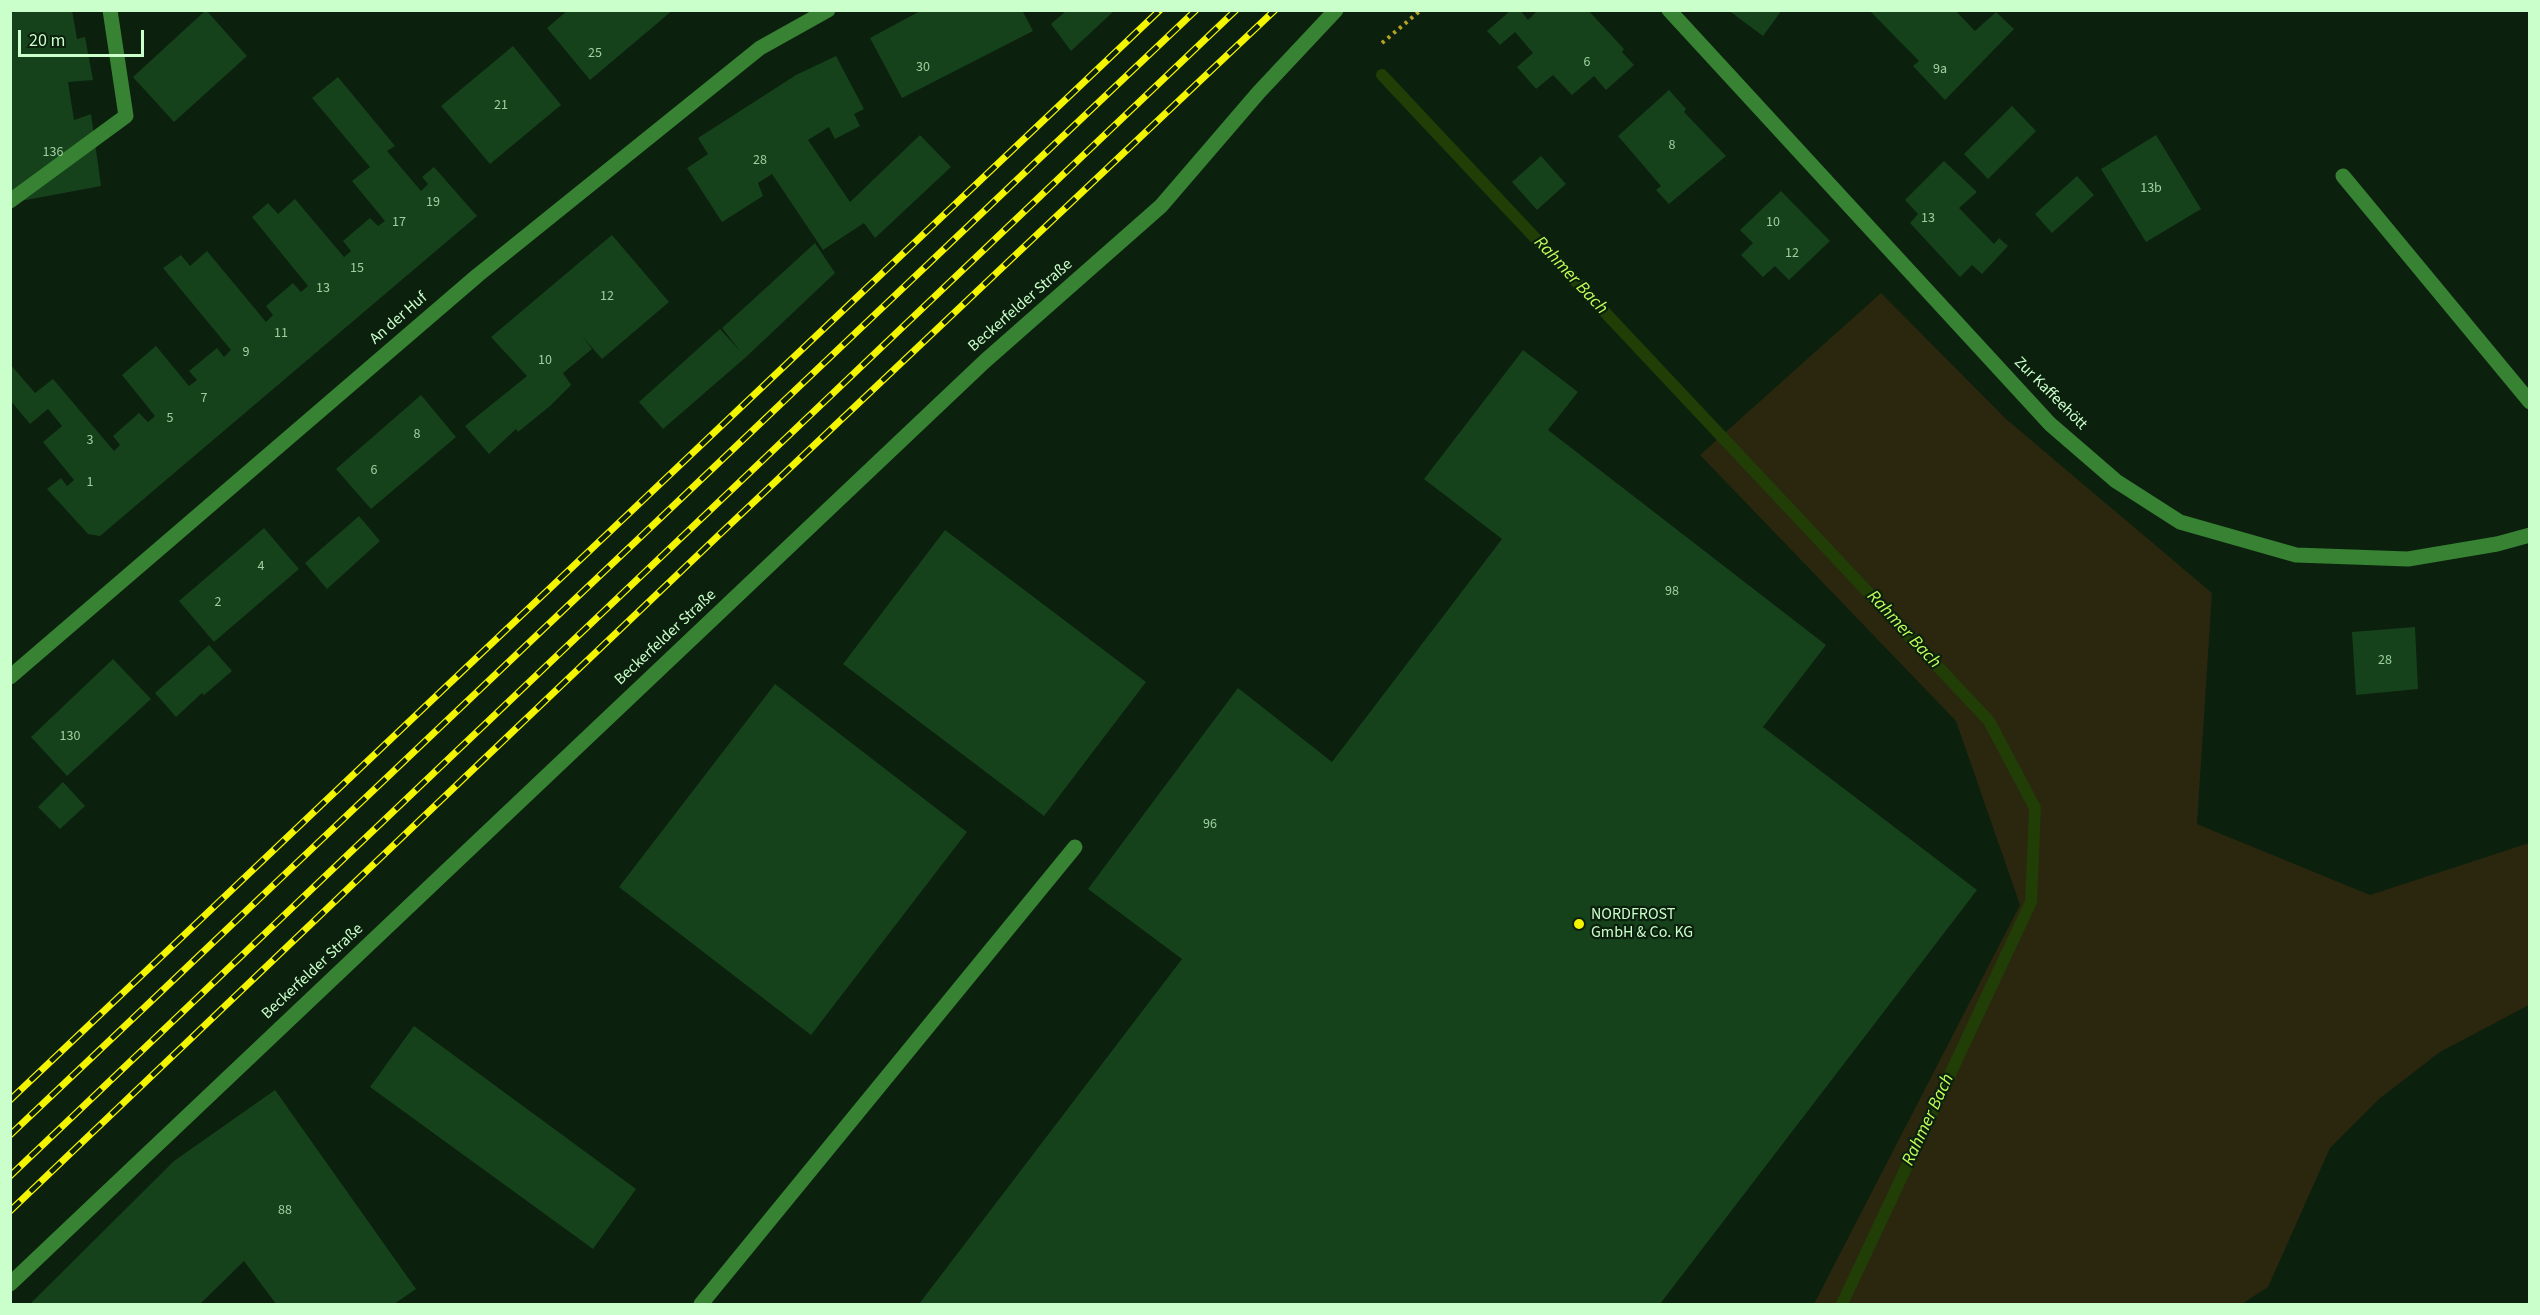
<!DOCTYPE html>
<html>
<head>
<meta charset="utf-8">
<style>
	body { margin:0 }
	#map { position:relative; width:2540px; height:1315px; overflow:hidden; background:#0b200d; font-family:"Source Sans 3",sans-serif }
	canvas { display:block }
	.frame { position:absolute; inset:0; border:12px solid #caffcb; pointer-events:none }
	.scale { position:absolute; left:18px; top:30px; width:126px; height:27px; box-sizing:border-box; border:3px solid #caffcb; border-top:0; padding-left:8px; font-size:18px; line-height:21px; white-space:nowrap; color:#caffcb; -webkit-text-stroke:4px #0b200d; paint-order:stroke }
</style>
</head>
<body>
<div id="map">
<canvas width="2540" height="1315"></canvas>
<div class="frame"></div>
<div class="scale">20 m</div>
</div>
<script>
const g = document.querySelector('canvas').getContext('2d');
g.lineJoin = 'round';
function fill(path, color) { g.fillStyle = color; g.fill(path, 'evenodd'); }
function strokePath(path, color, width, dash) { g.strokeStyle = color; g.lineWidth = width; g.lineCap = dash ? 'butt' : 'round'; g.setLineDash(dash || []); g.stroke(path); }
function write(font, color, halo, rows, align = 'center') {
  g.font = font + ' "Source Sans 3",sans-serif'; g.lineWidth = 4.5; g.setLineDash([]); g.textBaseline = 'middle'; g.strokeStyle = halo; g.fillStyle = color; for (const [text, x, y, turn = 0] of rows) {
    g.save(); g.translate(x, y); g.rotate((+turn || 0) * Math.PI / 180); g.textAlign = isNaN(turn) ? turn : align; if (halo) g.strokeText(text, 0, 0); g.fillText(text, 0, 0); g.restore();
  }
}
fill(new Path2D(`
	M1881,293l125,126 206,174 -15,231 173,71 159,-52v162l-89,47 -61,47 -49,49 -62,139 -26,17h-428l206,-399 -64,-184 -256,-266z`), '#2a270e');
strokePath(new Path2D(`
	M1382,75l607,646 46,87 -4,94 -189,402`), '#203e06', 12);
fill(new Path2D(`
	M24,10h48l5,29 8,-2 8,43 -25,2 6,38 17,-6 10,72 -91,17v-190z
	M206,10l41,46 -73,66 -41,-45z
	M568,10h105l-83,70 -43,-52z
	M922,10h100l11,21 -131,67 -32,-60z
	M1067,10h48l-44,41 -20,-27z
	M1511,10h9l8,10 10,-10h50l36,39 -2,3 12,13 -28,25 -12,-14 -22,19 -19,-20 -17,14 -19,-22 16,-14 -18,-21 -15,13 -13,-14z
	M1728,10h54l-19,26z
	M1869,10h86l20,21 21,-19 18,17 -69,71 -32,-34 6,-5z
	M513,46l48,59 -71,59 -49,-58z
	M836,56l28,53 -10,5 6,12 -25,13 -6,-12 -21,13 42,62 70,-67 31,32 -76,71 -11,-15 -41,27 -51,-76 -14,9 5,13 -41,26 -35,-54 21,-14 -10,-16 98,-63z
	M338,77l57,69 -8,5 34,40 7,-7 -6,-7 12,-10 43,49 -377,320 -12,-2 -41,-45 14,-11 6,8 7,-6 -31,-38 19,-16 -14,-17 -18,15 -20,-24v-36l25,29 18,-14 61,72 6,-6 -7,-9 26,-23 9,9 7,-6 -33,-41 34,-29 33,40 8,-6 -8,-9 28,-23 7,9 7,-7 -68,-82 18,-13 9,11 17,-15 59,71 7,-7 -7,-9 27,-23 8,9 7,-6 -56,-69 16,-14 10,11 17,-15 49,58 7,-6 -8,-10 27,-23 8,8 7,-5 -33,-40 18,-14 -58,-69z
	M1669,90l17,19 -2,3 42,44 -57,48 -13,-14 5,-4 -43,-50z
	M2012,106l24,25 -48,48 -24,-25z
	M2156,135l45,74 -55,33 -45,-73z
	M1541,156l25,28 -29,26 -25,-28z
	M1944,161l33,31 -18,16 35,36 5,-6 9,8 -26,28 -10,-9 -12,12 -50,-54 8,-9 -13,-14z
	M2077,176l17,19 -42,38 -17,-19z
	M1781,191l49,50 -41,39 -14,-14 -12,11 -22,-22 12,-12 -13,-13z
	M612,235l57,67 -67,57 -21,-24 11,14 -29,24 8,12 -21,21 -32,26 -2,-3 -27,25 -24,-28 62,-50 -36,-39z
	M815,243l20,30 -89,84 -83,72 -24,-27 81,-73 21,23 -19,-24z
	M1523,350l55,42 -30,38 278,215 -63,82 214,163 -317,414h-741l263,-345 -94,-70 150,-201 94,74 170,-223 -78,-60z
	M421,395l35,42 -85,72 -35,-40z
	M359,516l21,25 -53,48 -22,-26z
	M264,528l35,41 -85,73 -35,-41z
	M945,530l201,152 -102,134 -201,-152z
	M2415,627l3,62 -62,6 -4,-63z
	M209,645l23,26 -28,24 -2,-2 -26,24 -21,-24z
	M113,659l38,40 -84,77 -36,-39z
	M775,684l192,148 -156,203 -192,-148z
	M63,782l22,24 -25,23 -22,-22z
	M414,1026l222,163 -43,60 -223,-162z
	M275,1090l141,199 -22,15h-118l-32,-43 -44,43h-170l144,-143z`), '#16421b');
strokePath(new Path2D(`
	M1382,43l39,-33`), '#b8a225', 4, [3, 4.5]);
strokePath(new Path2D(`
	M1669,10l381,414 66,57 64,41 116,33 112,4 89,-15 33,-9
	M2343,176l187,226
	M10,201l116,-85 -16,-106
	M10,677l468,-402 282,-227 68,-38
	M10,1284l975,-923 176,-155 98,-114 77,-82
	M701,1304l374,-457`), '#378233', 15);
const rail = new Path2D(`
	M10,1100l1150,-1090
	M10,1135l1186,-1125
	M10,1176l1226,-1166
	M10,1211l710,-677 555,-524`);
strokePath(rail, '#f3f500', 7);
strokePath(rail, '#0b200d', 4.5, [14]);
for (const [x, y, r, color] of [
	[1579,924,6,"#f3f500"]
]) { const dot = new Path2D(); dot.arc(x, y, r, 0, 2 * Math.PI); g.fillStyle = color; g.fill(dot); strokePath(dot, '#0b200d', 2); }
write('14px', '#9dd09f', null, [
	["25",595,54],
	["6",1587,63],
	["30",923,68],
	["9a",1940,70],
	["21",501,106],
	["8",1672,146],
	["136",53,153],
	["28",760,161],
	["13b",2151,189],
	["19",433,203],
	["13",1928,219],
	["17",399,223],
	["10",1773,223],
	["12",1792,254],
	["15",357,269],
	["13",323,289],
	["12",607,297],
	["11",281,334],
	["9",246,353],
	["10",545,361],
	["7",204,399],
	["5",170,419],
	["8",417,435],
	["3",90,441],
	["6",374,471],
	["1",90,483],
	["4",261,567],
	["98",1672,592],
	["2",218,603],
	["28",2385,661],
	["130",70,737],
	["96",1210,825],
	["88",285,1211]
]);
write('16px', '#caffcb', '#0b200d', [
	["Beckerfelder Straße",1021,306,-41],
	["An der Huf",399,319,-41],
	["Zur Kaffeehött",2050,394,45],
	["Beckerfelder Straße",666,638,-43],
	["Beckerfelder Straße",313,972,-43]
]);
write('16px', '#caffcb', '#0b200d', [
	["NORDFROST",1591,915],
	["GmbH & Co. KG",1591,933]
], 'left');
write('italic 18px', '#c1ff58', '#0b200d', [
	["Rahmer Bach",1570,276,47],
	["Rahmer Bach",1903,630,47],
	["Rahmer Bach",1929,1120,-65]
]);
</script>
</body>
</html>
